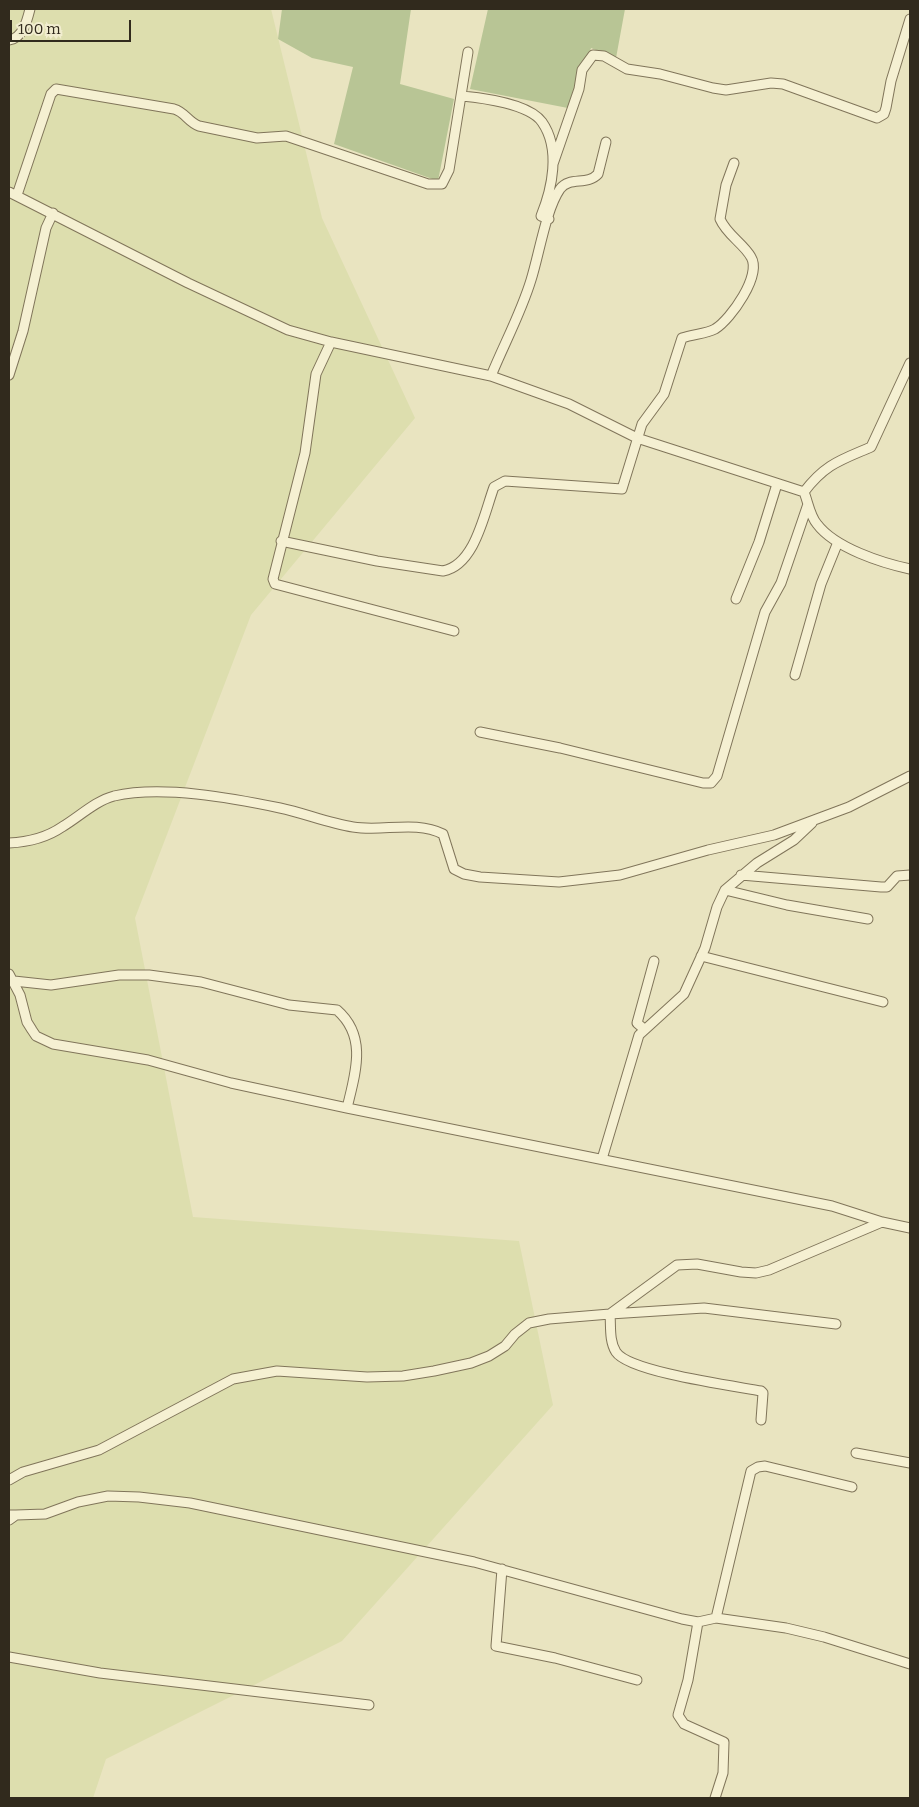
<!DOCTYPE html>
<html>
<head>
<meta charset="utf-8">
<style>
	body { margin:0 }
	#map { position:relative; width:919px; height:1807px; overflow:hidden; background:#e9e4c0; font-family:Bitter,serif }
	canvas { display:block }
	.frame { position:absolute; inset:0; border:10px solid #312a1d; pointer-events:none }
	.scale { position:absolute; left:10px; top:20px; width:121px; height:22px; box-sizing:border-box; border:2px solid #312a1d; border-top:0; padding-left:6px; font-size:15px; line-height:18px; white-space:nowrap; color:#312a1d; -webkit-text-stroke:4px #f1edcf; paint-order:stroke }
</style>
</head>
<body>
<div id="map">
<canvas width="919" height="1807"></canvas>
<div class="frame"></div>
<div class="scale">100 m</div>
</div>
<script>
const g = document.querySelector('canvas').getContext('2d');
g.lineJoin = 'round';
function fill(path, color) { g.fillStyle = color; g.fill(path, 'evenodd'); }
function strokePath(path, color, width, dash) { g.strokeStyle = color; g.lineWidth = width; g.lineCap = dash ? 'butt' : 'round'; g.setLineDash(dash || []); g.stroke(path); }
fill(new Path2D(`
	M9,9h262l51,209 93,200 -164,197 -116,303 58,299 326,24 34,164 -211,236 -236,118 -13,39h-84z`), '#dddeae');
fill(new Path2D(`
	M282,9h129l-11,75 54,15 -16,82 -104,-37 19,-77 -41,-9 -34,-19z
	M488,9h137l-9,49 -25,-10 -18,61 -103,-20z`), '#b8c595');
const minor = new Path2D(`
	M9,40c14,-2 18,-19 21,-31
	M462,96c21,2 67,8 80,26 19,27 10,67 -1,94l8,3
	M553,164l26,-75 3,-19 11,-15 11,1 23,13 33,5 53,14 13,2 45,-7 12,1 94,34 7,-4 2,-6 5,-27 19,-62
	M9,192l179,91 100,47 43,12 160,34 78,28 68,34 167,54c4,10 6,24 13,32 18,24 65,39 93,45
	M17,195l34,-101 5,-5 118,20c11,3 14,13 25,17l58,12 29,-2 142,48h14l7,-14 19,-118
	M331,342l-15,32 -11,79 -32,126 2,5 179,47
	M9,375l14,-44 23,-103 7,-15
	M491,376c13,-32 30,-63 40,-96 8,-25 15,-71 29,-91 10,-13 27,-3 38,-15l8,-32
	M804,492c21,-28 37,-32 67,-45l39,-84
	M281,541l96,20 66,10c32,-6 41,-57 51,-84l11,-6 117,8 20,-65 22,-30 18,-56c11,-4 24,-4 33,-9 16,-10 47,-54 36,-72 -8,-14 -24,-22 -31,-38l6,-34 8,-22
	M736,599l23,-57 18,-58
	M795,675l26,-91 17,-42
	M480,732l80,16 143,35h8l6,-7 48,-164 16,-29 27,-79
	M9,843c20,-1 37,-5 53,-16 17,-10 33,-26 52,-31 48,-11 118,2 166,12 24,5 48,15 73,19 30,5 62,-7 90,7l11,35 10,5 16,3 79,5 61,-7 88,-25 66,-15 75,-28 61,-31
	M741,875l140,12h6l10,-11 13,-1
	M725,890l62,15 81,14
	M701,956l182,46
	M9,974l11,21 7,27 5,8 4,6 17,8 95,16 83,23 116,25 485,98 50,16 28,6
	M14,981l37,4 68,-10h30l52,7 88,23 48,5c31,27 18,64 10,98
	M644,1029l-7,-6 17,-62
	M602,1159l37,-124 45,-41 21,-46 12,-41 8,-17 32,-27 37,-23 18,-17
	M761,1420l2,-27 -2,-2c-27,-5 -132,-19 -145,-39 -7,-11 -5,-26 -6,-38l94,-6 132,16
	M856,1453l54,10
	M9,1480l14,-8 76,-22 134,-71 44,-8 90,6 36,-1 31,-5 37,-8 18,-7 16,-10 10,-12 14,-11 20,-4 61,-5 67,-49 20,-1 44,8 15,1 13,-3 113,-48
	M9,1515h7l-7,5
	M16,1515l29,-1 33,-12 30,-6 31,1 51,6 284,59 208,57 16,3 18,-4 70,10 38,9 86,27
	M502,1569l-6,77 59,12 82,22
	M716,1618l35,-147 7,-4 7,-1 87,21
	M698,1622l-10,58 -10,35 6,9 40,18 -1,31 -8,25
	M9,1657l91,16 269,32`);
strokePath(minor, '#80755a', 11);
strokePath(minor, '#f5f0d2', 9);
</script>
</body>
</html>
